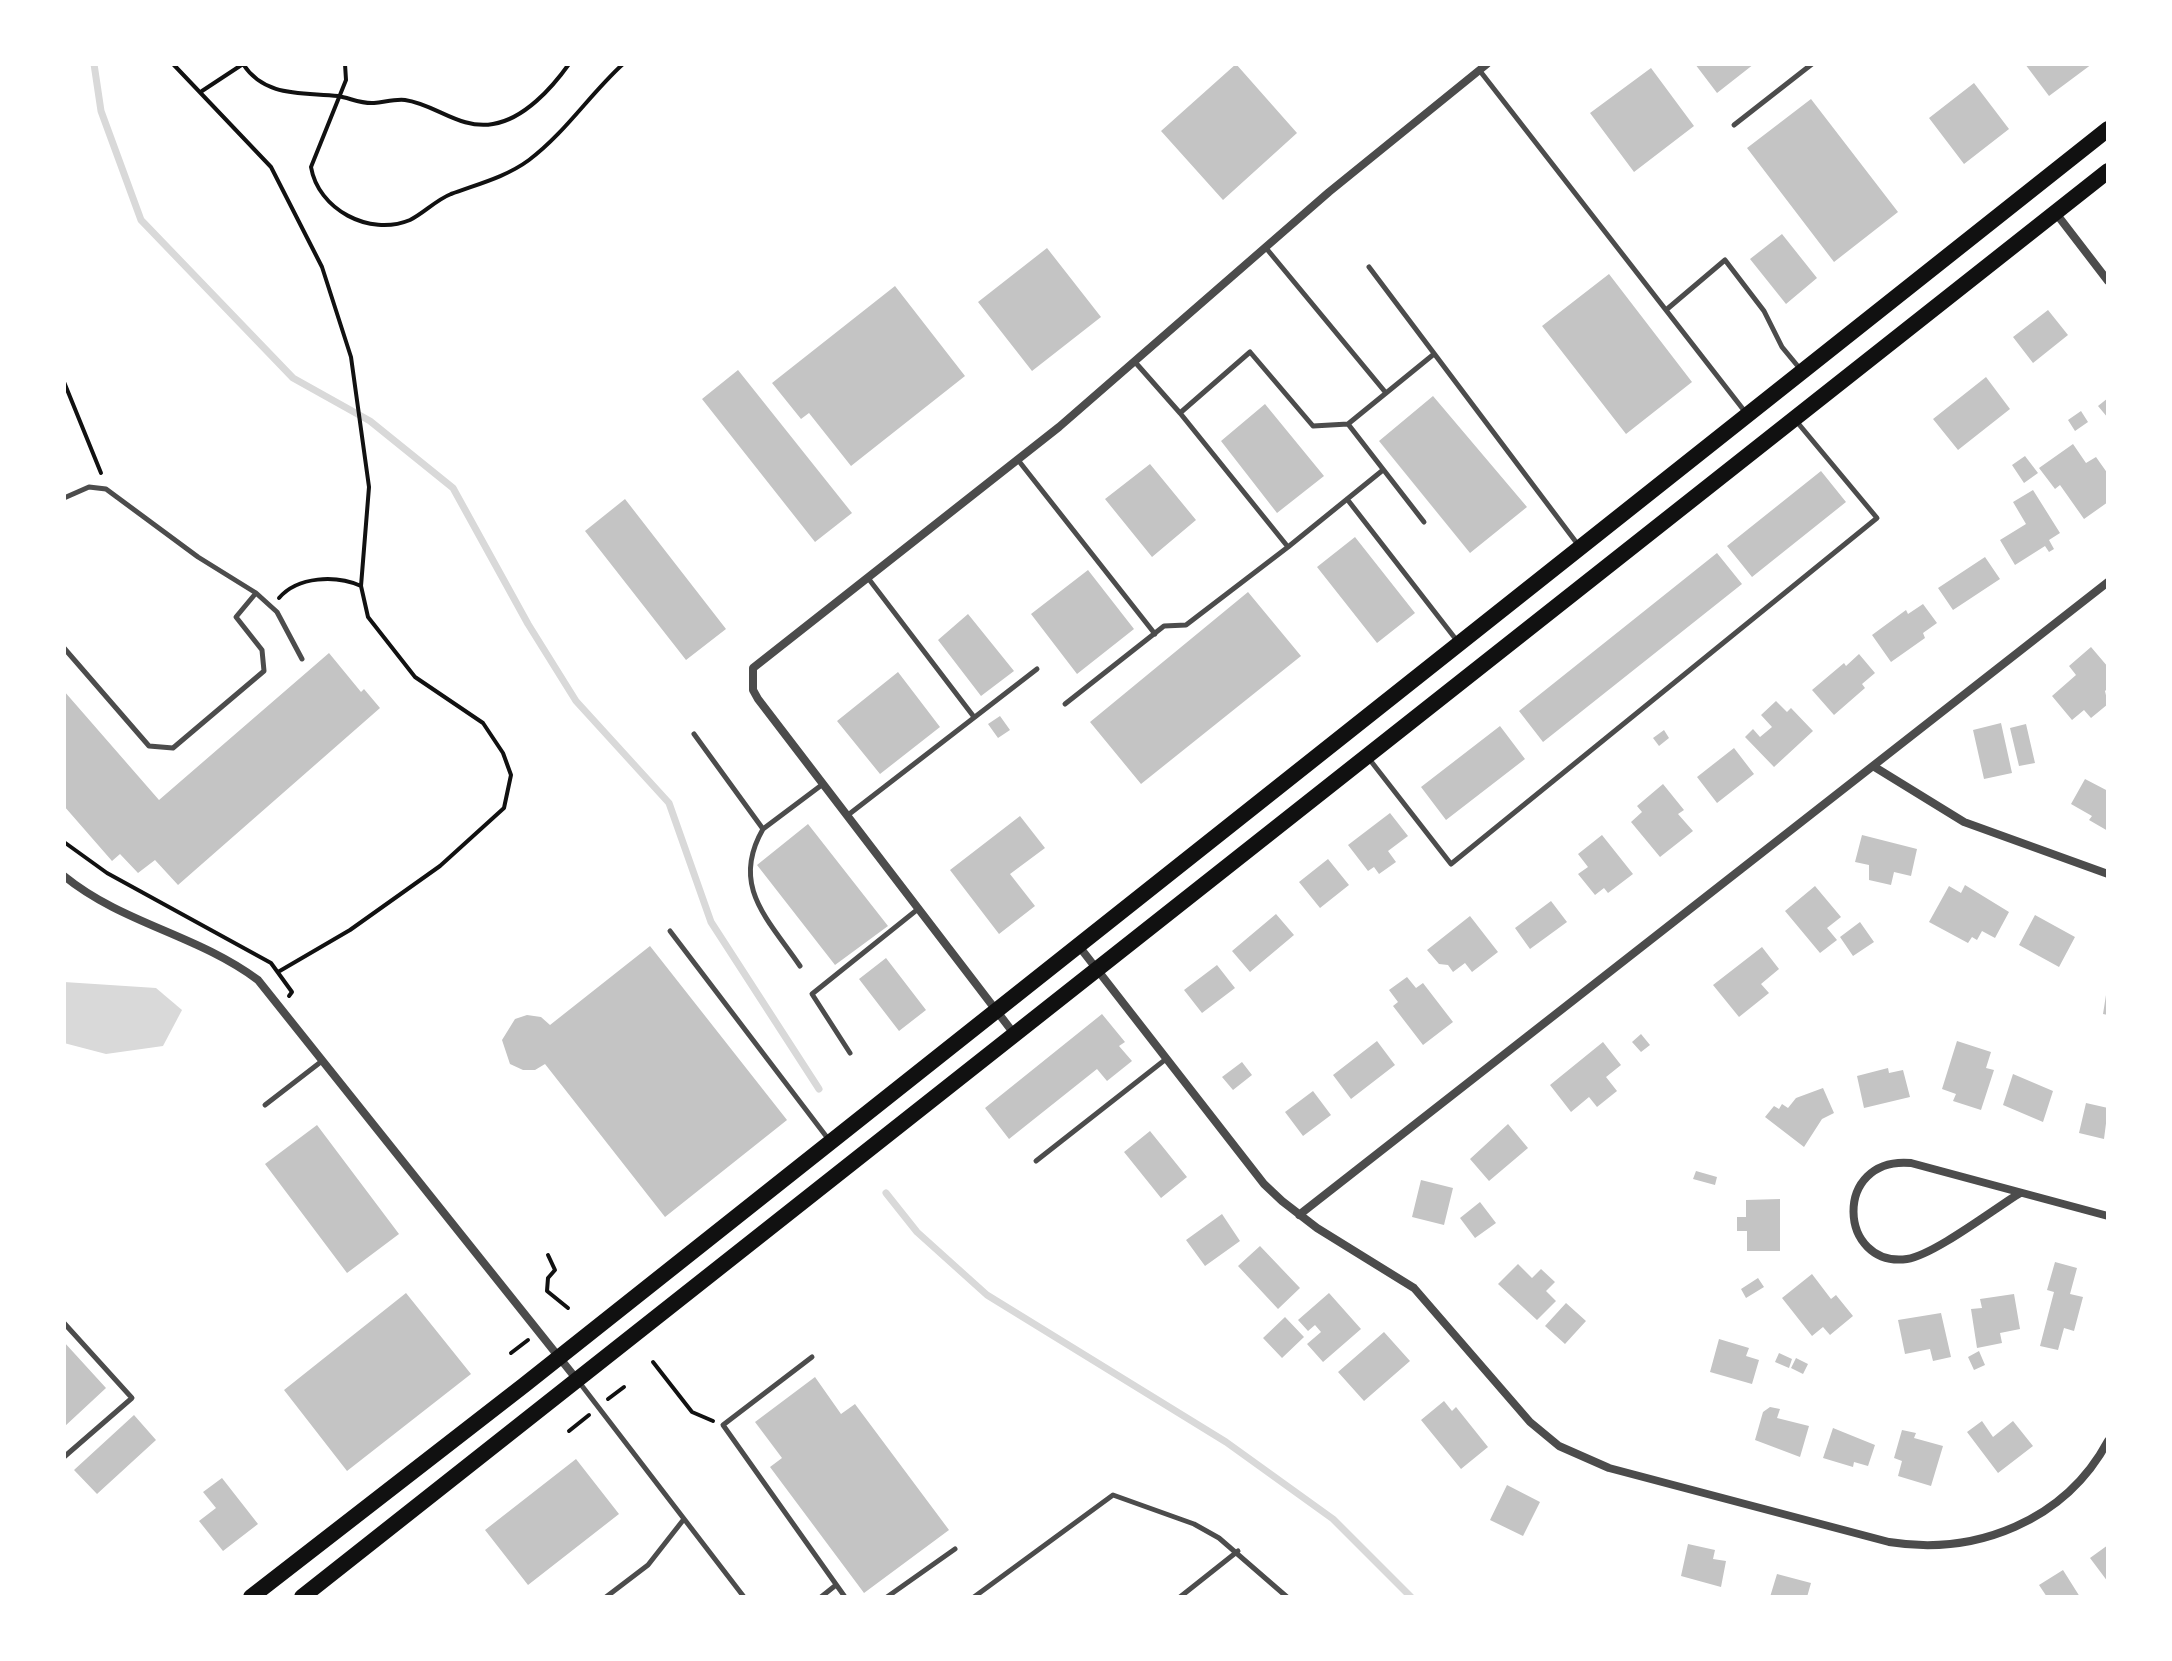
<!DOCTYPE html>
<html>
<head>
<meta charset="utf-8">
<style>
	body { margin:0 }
	#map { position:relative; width:2172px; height:1661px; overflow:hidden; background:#fff; font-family:"Zilla Slab",serif }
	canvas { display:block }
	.frame { position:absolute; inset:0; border:66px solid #fff; pointer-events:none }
</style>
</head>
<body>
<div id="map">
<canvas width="2172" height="1661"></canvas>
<div class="frame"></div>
</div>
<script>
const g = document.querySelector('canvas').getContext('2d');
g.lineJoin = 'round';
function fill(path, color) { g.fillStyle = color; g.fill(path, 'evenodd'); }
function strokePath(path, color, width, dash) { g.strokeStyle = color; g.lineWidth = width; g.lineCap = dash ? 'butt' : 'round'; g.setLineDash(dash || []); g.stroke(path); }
fill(new Path2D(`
	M64,982l92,6 26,22 -19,36 -57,8 -42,-11z`), '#d9d9d9');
strokePath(new Path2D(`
	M94,64l7,47 40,109 152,158 77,43 83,67 75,136 48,77 93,102 42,119 108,167
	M886,1193l31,39 70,63 239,147 107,77 78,78`), '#d9d9d9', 7);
fill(new Path2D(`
	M1236,64l61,69 -74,67 -62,-69z
	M1695,64h59l-37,29z
	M2025,64h67l-43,32z
	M1651,68l43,58 -60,46 -44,-59z
	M1974,83l35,46 -45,35 -35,-46z
	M1811,99l87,113 -64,50 -87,-114z
	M1782,234l35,44 -31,26 -36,-45z
	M1047,248l54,69 -69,54 -54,-69z
	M1609,274l83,108 -66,52 -84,-108z
	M895,286l70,90 -114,90 -42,-53 -8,6 -29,-36z
	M2048,310l20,25 -35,28 -20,-26z
	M738,370l114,143 -37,29 -113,-143z
	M1986,377l24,32 -52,41 -25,-31z
	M1433,396l94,111 -57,46 -91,-112z
	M2108,398v20l-10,-12z
	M1265,404l59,72 -47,37 -56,-72z
	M2081,411l7,11 -13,9 -7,-11z
	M2073,444l13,19 10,-6 12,17v28l-24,17 -24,-34 -5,4 -16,-21z
	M2025,456l13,17 -14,10 -12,-18z
	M1150,464l46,56 -44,37 -47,-58z
	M1821,471l25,31 -94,75 -25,-31z
	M2033,490l27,43 -11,7 5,9 -5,3 -4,-6 -30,19 -15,-25 26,-16 -13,-22z
	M625,499l101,130 -40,31 -101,-129z
	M1355,537l60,76 -38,30 -60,-76z
	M1717,553l25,31 -199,158 -24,-31z
	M1985,557l15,22 -47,31 -15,-22z
	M1088,570l46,59 -57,45 -46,-60z
	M1248,592l53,64 -160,128 -51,-62z
	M1923,604l14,19 -14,10 2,5 -34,24 -19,-27 34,-25 2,4z
	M968,614l46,57 -33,25 -43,-56z
	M2091,647l17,20v21l-3,3 3,13 -17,14 -7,-8 -12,10 -20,-24 24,-21 -7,-9z
	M329,653l32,39 3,-3 16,19 -202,177 -23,-25 -17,13 -18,-19 -8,7 -48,-55v-115l95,109z
	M1859,654l16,19 -13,11 3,4 -31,27 -22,-25 32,-27 2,3z
	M898,672l42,55 -60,47 -43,-53z
	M1776,701l11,11 4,-4 22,23 -39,36 -29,-30 8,-8 7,8 12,-10 -11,-12z
	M1000,716l10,14 -12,8 -10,-14z
	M2001,723l11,50 -28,6 -11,-49z
	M2026,724l9,39 -16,3 -9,-38z
	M1500,726l25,33 -79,61 -25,-33z
	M1664,730l5,8 -10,8 -6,-8z
	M1734,748l20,26 -37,29 -20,-26z
	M2085,779l23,12v40l-19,-11 3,-4 -21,-12z
	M1663,784l21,26 -6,4 15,17 -33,26 -29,-35 11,-10 -5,-6z
	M1390,813l18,23 -20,15 8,11 -17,12 -5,-7 -6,4 -20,-26z
	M1020,816l25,32 -35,26 25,32 -36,28 -49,-64z
	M808,824l80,102 -53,39 -78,-100z
	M1602,835l31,39 -25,19 -4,-5 -9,7 -17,-21 10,-7 -10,-13z
	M1862,835l55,14 -6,27 -17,-4 -3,13 -22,-5v-15l-14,-3z
	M1328,859l21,26 -29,23 -21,-26z
	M1965,885l44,27 -14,26 -13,-7 -5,9 -5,-3 -4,6 -39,-21 20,-36 12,7z
	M1815,886l26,31 -14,11 10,12 -17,13 -35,-42z
	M1551,901l16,21 -37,27 -15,-21z
	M1276,914l18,21 -44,37 -18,-21z
	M2035,915l40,22 -16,30 -40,-22z
	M1470,916l28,36 -26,20 -7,-9 -12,9 -5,-7 -9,-1 -12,-14z
	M1860,922l14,20 -21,14 -13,-19z
	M650,946l137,174 -122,97 -120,-153 -10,6h-12l-13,-6 -8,-24 13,-21 12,-4 14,2 9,8z
	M1762,947l17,22 -18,15 8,9 -30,24 -26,-32z
	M886,958l40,52 -27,21 -40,-52z
	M1217,965l18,23 -33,25 -18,-23z
	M1407,977l9,11 7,-5 30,39 -30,23 -30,-39 5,-4 -9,-12z
	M2106,995h2v20l-5,-1z
	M1102,1014l23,28 -6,4 13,15 -25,20 -10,-12 -88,70 -24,-31z
	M1641,1034l9,11 -9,7 -9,-10z
	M1377,1041l18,24 -44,34 -18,-24z
	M1957,1041l34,11 -5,16 8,2 -13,40 -28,-9 3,-7 -14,-5z
	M1603,1042l18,23 -15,12 11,14 -20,16 -8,-10 -18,15 -21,-27z
	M1242,1062l10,13 -19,15 -11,-13z
	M1888,1068l1,5 14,-3 7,27 -46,11 -7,-32z
	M2013,1074l40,17 -10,31 -40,-17z
	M1823,1088l11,25 -12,6 -18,28 -39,-30 9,-11 5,3 3,-5 6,4 8,-10z
	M1313,1091l18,24 -28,21 -18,-24z
	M2086,1103l22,5 -4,31 -25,-6z
	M1508,1124l20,24 -39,33 -19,-22z
	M317,1125l82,109 -52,39 -82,-109z
	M1150,1131l37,46 -26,21 -37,-46z
	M1696,1171l21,6 -2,8 -22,-6z
	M1421,1180l32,8 -9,37 -32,-8z
	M1780,1199v52h-33v-20h-10v-14h9v-17z
	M1480,1202l16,21 -21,15 -15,-20z
	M1222,1214l18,27 -35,25 -19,-26z
	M1260,1246l40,42 -22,21 -40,-43z
	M2055,1262l22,6 -7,26 13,3 -9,34 -10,-3 -6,22 -18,-4 14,-54 -7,-2z
	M1518,1264l14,14 9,-9 14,13 -9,9 10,10 -19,19 -39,-36z
	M1812,1274l19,25 5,-4 17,21 -23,19 -7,-8 -11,9 -30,-38z
	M1758,1278l6,9 -18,11 -5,-9z
	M406,1293l65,81 -124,97 -63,-81z
	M1329,1293l32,36 -38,33 -16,-18 14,-12 -6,-7 -7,6 -10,-11z
	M2014,1294l6,35 -20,4 2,10 -25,5 -6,-39 11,-1 -2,-9z
	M1566,1303l20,18 -21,23 -20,-18z
	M1941,1313l10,44 -18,4 -3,-12 -25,5 -7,-34z
	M1285,1317l19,20 -22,21 -19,-20z
	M1384,1332l26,29 -46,40 -26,-29z
	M1719,1339l30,9 -3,8 13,4 -7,24 -42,-12z
	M64,1342l42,46 -42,39z
	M1979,1351l6,14 -11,5 -6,-13z
	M1779,1353l13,6 -3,9 -14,-6z
	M1796,1358l12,6 -5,10 -12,-6z
	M815,1377l26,37 14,-10 94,126 -85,63 -94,-126 12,-9 -27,-36z
	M1444,1401l8,10 4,-4 32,40 -27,22 -40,-49z
	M1770,1407l10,2 -3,9 32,8 -9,31 -45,-17 8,-28z
	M134,1415l22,25 -59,54 -23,-24z
	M1982,1421l11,16 20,-16 20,25 -35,27 -31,-41z
	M1833,1428l42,17 -7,21 -14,-4 -1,5 -30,-9z
	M1902,1430l14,3 -2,5 29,8 -12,40 -33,-10 4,-15 -8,-3z
	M576,1459l43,55 -91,71 -43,-55z
	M222,1478l36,46 -35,27 -24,-30 17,-13 -13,-16z
	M1507,1485l33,17 -17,34 -33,-16z
	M1688,1544l27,6 -2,9 13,2 -5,26 -40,-11z
	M2108,1545v37l-18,-24z
	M2063,1570l17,27h-33l-8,-12z
	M1777,1574l34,9 -4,14h-37z`), '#c4c4c4');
strokePath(new Path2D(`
	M173,64l98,103 51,100 29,90 18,130 -8,99 7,31 47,60 68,46 20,30 8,22 -7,33 -64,58 -90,64 -72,42
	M243,64c22,34 60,28 95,32 12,2 23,8 36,7 11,-1 20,-4 31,-3 30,4 55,30 88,24 31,-5 59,-36 76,-60
	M345,64l1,16 -35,87c7,42 58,70 99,53 14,-7 26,-20 41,-26 27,-10 55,-17 78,-34 36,-27 61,-66 94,-96
	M202,91l41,-27
	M64,312v70l37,91
	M279,598c19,-22 57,-23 82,-12
	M64,842l43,31 164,90 21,29 -3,4
	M548,1255l7,15 -7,8 -1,13 21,17
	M511,1353l17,-13
	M653,1362l39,50 21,9
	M608,1399l16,-12
	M569,1431l20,-16`), '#111', 4);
strokePath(new Path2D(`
	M1480,71l266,342
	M1734,125l78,-61
	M1266,248l120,145
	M1369,267l210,279
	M1666,310l59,-50 39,51 18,36 19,23
	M1135,362l45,51 70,-61 63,74 35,-2
	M1180,413l108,134 95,-77
	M1018,460l137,174
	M64,498l25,-11 17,2 92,68 58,36 -20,24 26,33 2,21 -91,77 -24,-2 -85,-98
	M1347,499l111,143
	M1424,522l-76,-98 86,-70
	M868,578l106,139
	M256,593l21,19 25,47
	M1065,704l99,-78 22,-1 102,-78
	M694,734l69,95 60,-45
	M1370,760l81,104 426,-346 -80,-96
	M848,815l189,-146
	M763,829c-33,57 5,90 37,137
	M670,931l159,209
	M850,1053l-38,-59 106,-85
	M265,1105l57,-44
	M1036,1161l130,-102
	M64,1323l68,75 -68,59
	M812,1357l-89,68 122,172
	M579,1382l165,215
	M606,1597l42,-32 36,-46
	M821,1597l15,-12
	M887,1597l68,-48
	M974,1597l139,-102 81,29 25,14 68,59
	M1180,1597l58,-46`), '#4c4c4c', 5);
strokePath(new Path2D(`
	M2055,212l53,69
	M1873,766l91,56 144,52
	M64,876c59,48 132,58 194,104l320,401
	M1078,945l186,239 18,17 35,27 97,60 116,134 29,24 50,22 280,74c87,14 176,-21 219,-101
	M1015,1035l-257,-336 -5,-9v-22l306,-241 270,-235 158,-128
	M2020,1193c-26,16 -86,62 -113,66 -69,9 -75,-103 4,-96l197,53
	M1299,1215l809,-633`), '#4c4c4c', 8);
strokePath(new Path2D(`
	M251,1597l272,-211 1585,-1257
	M302,1597l1806,-1426`), '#111', 16);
</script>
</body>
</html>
